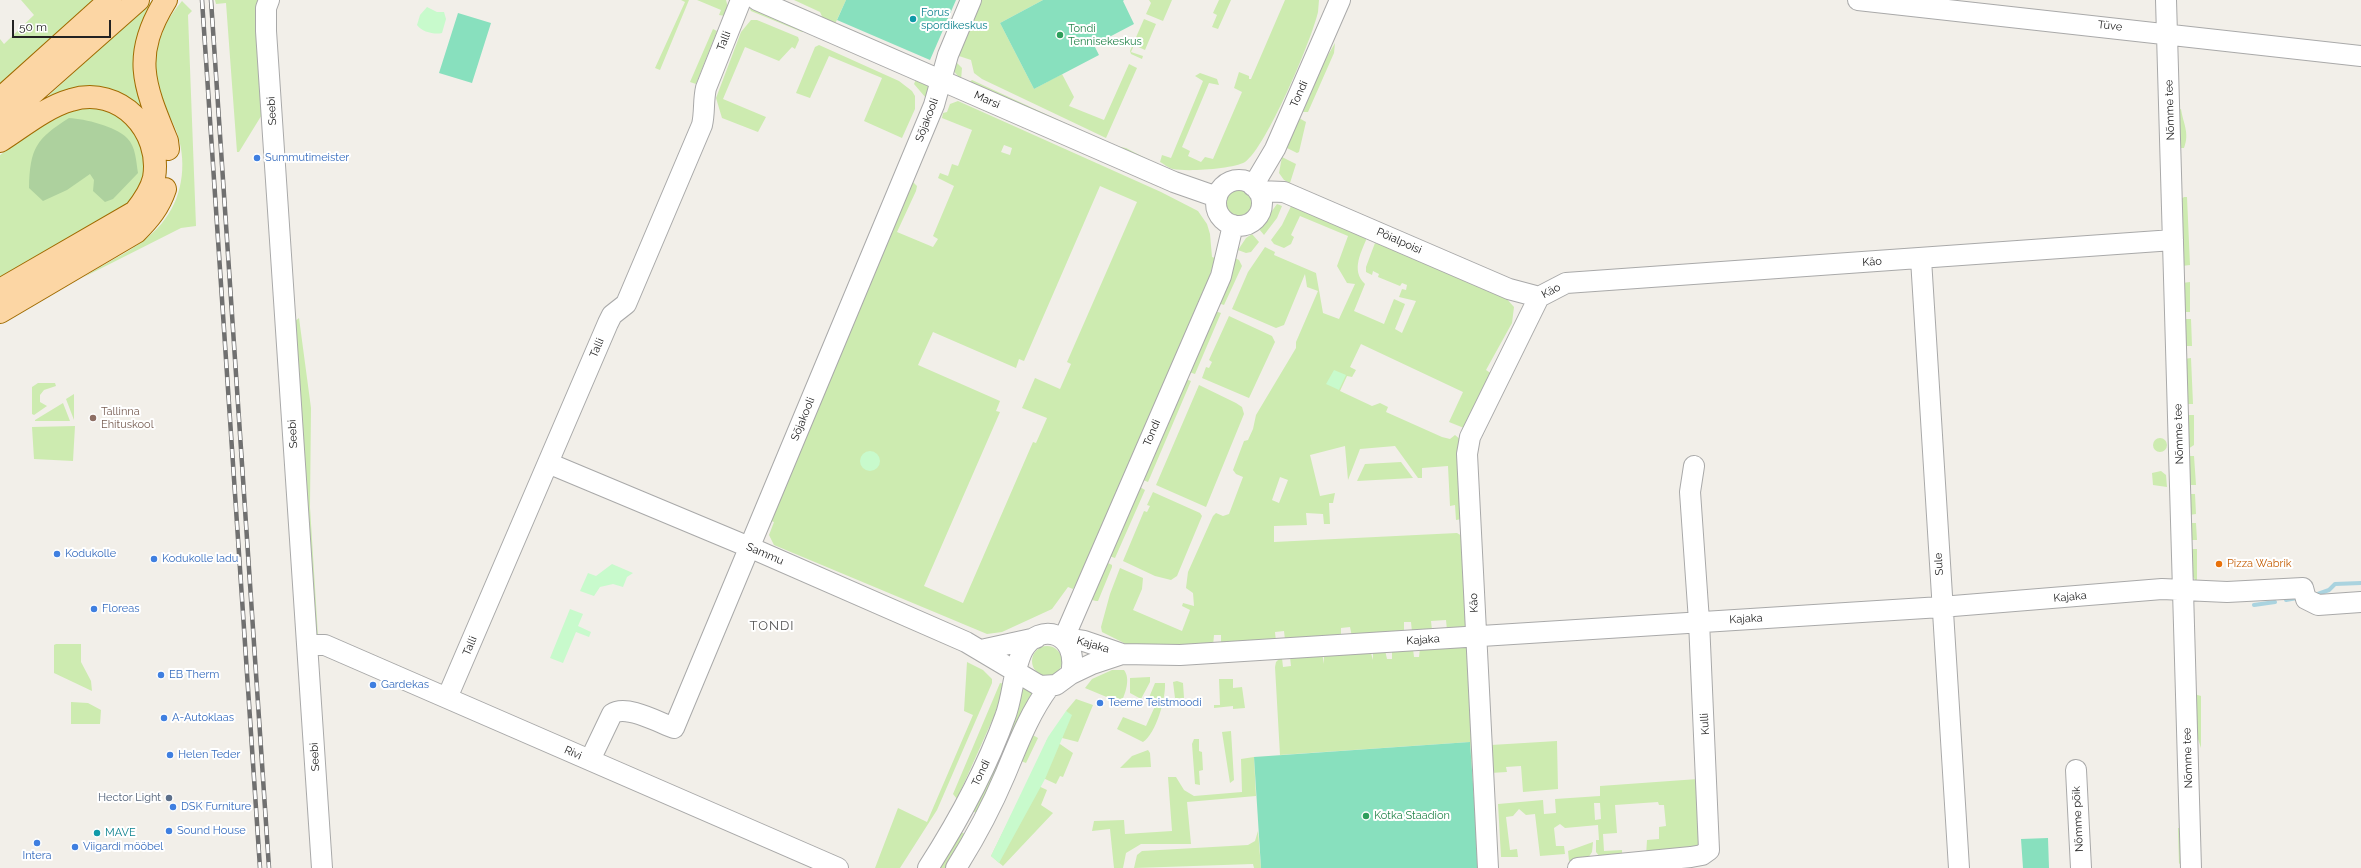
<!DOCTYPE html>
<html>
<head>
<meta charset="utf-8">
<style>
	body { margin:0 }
	#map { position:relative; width:2361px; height:868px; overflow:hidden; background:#f2efe9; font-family:Raleway,sans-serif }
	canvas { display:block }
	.scale { position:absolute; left:12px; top:20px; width:99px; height:18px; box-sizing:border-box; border:2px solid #222; border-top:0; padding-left:5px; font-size:12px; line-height:14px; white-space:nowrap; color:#222; -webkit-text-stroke:3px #fff; paint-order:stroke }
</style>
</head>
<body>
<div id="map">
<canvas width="2361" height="868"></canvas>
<div class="scale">50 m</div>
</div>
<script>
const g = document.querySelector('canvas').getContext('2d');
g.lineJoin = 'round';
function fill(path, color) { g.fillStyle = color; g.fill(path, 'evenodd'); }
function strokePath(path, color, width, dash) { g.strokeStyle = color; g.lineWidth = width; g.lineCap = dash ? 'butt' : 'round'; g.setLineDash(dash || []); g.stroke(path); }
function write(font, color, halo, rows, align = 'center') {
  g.font = font + ' Raleway,sans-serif'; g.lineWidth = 4; g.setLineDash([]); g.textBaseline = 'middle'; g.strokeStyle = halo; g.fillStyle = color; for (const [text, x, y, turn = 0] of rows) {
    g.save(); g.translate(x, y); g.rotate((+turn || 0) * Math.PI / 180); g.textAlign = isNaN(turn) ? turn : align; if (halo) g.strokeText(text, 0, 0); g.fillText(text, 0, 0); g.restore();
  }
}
fill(new Path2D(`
	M21,0h75l-96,86v-47l4,5 30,-29z
	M153,0h6l-3,5 -2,122 -38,-32 -95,26z
	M215,0h47l1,113 -24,39h-2l-11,-149 -10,1z
	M681,0h8l-29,70 -5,-2 30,-66z
	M697,0h29l2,8 -3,8 -6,-1 2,-5z
	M794,0h52l-11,24 -10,-1 -5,-11z
	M978,0h65l-43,23 34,66 28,-15 12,23 -5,9 35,14 25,-56 8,4 -31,70 -124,-59 -8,-6 -3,-13 -15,-5z
	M1149,0h23l-9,21 -17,-7 5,-11z
	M1219,0h12l-13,29 -6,-2 5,-12 -4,-2z
	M1285,0h34l-1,12c-6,27 -52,136 -73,150 -12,7 -58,10 -72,7 -5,-1 -9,-5 -13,-7l2,-7 9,3 32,-77 -8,-5 5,-3 17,6 2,6 -10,-2 -27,64 8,4 -2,5 13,6 4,-5 8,2 29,-67 -8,-4 5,-16 10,4v3h2z
	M182,1l10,10 -4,4 8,211 -15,2 -97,49c27,-18 62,-31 81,-58 19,-25 22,-60 11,-89 -6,-15 -15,-29 -18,-45 -7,-32 4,-61 24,-84z
	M753,7l54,25h-5l-51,-21 -1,-2z
	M1144,19l12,5 -11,26 -11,-5 -3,7 12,4 -1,3 -11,-5 -1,-3z
	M751,20h6l41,17 1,3 -4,9 -3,-2 -13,14 -34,-14 -22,52 43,18 -8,15 -36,-14 -6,-20 25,-66z
	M713,29l4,2 -21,53 -6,-2z
	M1335,43l-1,10 -26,59h-5l17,-43z
	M819,45l80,36 13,10 3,5v13l-13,29 -38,-17 18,-43 -53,-22 -19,42 -14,-5 19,-46z
	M954,60l8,8 -1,12 -8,-10z
	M917,77l13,11 -4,10 -12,-14z
	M972,80l143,66 11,2 21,11 -6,4 -173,-80z
	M958,101l203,91 37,19 9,13 3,10 2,23 3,1 -6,20 -123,287 -13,24 -5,-2 -16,22 -50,23 -15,2 -213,-89 -5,-10 5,-13 -6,-2 144,-339 5,5 -1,5 -19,41 36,15 5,-8 -5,-3 21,-50 -16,-8 2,-5 8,3 4,-12 6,2 14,-36 -30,-12 1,-5 4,-1 3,-8zM1004,145l8,3 -2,7 -9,-3zM1100,186l37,16 -70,160 4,2 -11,25 -25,-11 -13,30 25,10 -11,25 -3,-1 -70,161 -39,-17 76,-174 -4,-1 4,-10 -82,-36 15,-33 83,36 3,-9 5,2z
	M104,107l30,20 13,37 -11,35 -136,79v-123l63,-45z
	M2181,109c2,14 9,24 3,39h-5l-2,-38z
	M1299,118l7,4 -7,30 -2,1 -12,-6z
	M1282,157l14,7 -6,19 -6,-3 -5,-7z
	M1224 203a14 14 0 1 1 28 0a14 14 0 1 1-28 0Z
	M2184,197h3l3,68 -8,1 -2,-66z
	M1294,200l74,35c-6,16 -18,35 -3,49l-11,27 30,13 10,-25 11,5 -10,25 7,4 14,-32 -17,-4 3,-8 4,1 1,-5 -5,-2 -2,3 -22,-9 1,-3 -6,-3 -1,4 -6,-3v-5l9,-24 2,1 2,-4 126,57 9,10 -2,16 -26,47 6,4 -28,54 -15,-6 14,-30 -102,-48 -11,23 6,3 -4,7 -5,-1 -7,15 32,15 8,-3 8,4 -2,5 56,25 8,2 5,-4 6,5 1,79 -6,1 -1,-15 -5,1 -2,-40 -26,2v10h-4l-23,-32 -35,3 -12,31 -3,-34 -35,9 10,41 15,-3 -2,10h-4l1,21h-6l-1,-10 -17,-1 1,12 -33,1v16l183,-9 5,3 6,93 -21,1 -1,-10 -15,1 1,9 -20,2 -1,-10h-7v10l-52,5 -2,-10 -9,1v9l-56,3 -1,-9 -9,1 1,10 -55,1v-8h-7l-1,11 -87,-2 -24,-12 -1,-5 9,-33 10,-26 23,10 -1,11 -9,21 49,21 8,-21 -8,-4 1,-3 11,3 -1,-13 -7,-5 2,-16 25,-56 3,-3 7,3 6,-2 14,-37 -7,-3 -3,-4 11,-29 4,-1 5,-11 3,-14 40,-67v-6l22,-51 -11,-4 -2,-13 -21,51 -8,3 -44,-19 16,-37 17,-25 10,5 -1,3 42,18 7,40 16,6 16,-35 -8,-1 -10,-17 11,-30 -48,-20 -9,19 3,2 -3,7 -7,4 -10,-4 -3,-4 11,-15zM1280,477l8,3 -9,23 -7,-3z
	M1277,204l5,2 -5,12 -13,17 -5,-6z
	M1252,234l7,8 -8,10 -5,1 -8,-3 8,-12z
	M1235,258l4,2 3,6 -18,39 -6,-2z
	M2190,282v30h-7l-1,-29z
	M1215,311l6,2 -26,61 -6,-2z
	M1229,316l43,20 3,6 -26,56 -47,-20 4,-11 3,1 3,-6 -3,-2z
	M299,318l12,90 -1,99 8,129 -2,1 -22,-315z
	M2183,319h8l1,27h-8z
	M2191,358l2,46h-7l-2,-45z
	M1186,379l5,2 -43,101 -5,-2z
	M38,383h17l1,3 -12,4 -4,5v7l7,4 -13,9 -2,-1v-27z
	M1199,385l37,18 6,4 2,7 -38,93 -50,-22z
	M74,394v26l-8,-21z
	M63,403l7,18h-35v-1z
	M2186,415h8v30l-6,4z
	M75,426l-2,35 -39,-2 -2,-32z
	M2153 445a7 7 0 1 1 14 0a7 7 0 1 1-14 0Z
	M2187,456h7l2,29h-8z
	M1401,462l12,16 -56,3 8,-17z
	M2161,471l5,4 1,12 -14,-2 -1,-12z
	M1140,487l5,3 -30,68 -6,-2z
	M1153,492l47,21 2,3 -25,60 -6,4 -16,-4 -32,-15 21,-50 3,1 3,-6 -3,-1z
	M2189,494h6l1,20 -7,1z
	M2189,523h7l1,17h-7z
	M2191,549h6v34l-5,-8z
	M1108,563l4,2v2l-14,34h-2l-4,-1 14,-36z
	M1468,643l11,225 -9,-126 -190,13 -5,-88 1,-5 4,-4h2l1,9 8,-1 -1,-9 32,-4 2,11v-11l46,-3 3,10v-10h12l2,9h5v-8l21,-2 1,8h5l1,-9z
	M56,644h25v18l10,19 1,10 -38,-18v-28z
	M1032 661a15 15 0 1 1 30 0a15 15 0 1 1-30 0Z
	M967,662l16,8 9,9v4l-55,127 -37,58h-25l23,-60 29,14 46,-107 -9,-4z
	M1112,670h12c7,9 1,24 -3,33l-36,-15 7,-9z
	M1150,677v5l-9,17 -11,-6v-15z
	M1219,679h14v9l9,-1 3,21 -12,1v-3l-19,2v-3h6z
	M1177,681l6,2 1,15h-9l-2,-16z
	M1000,683l5,1 -10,30 -38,85 -4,-5z
	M1155,683h10c1,15 -9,51 -22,59l-26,-13 6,-12 23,9 10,-22 -8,-4z
	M1022,686l11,6 -9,15 -23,57 -24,50 -5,-4z
	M2194,694l7,2v52l-4,-12z
	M1076,699l17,6 -15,37 -16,-4 5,-25 -1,-2z
	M71,702l17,1 13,7 -1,14h-29z
	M1231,731l3,49 -4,3 -8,-51z
	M1031,734l7,4 -12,25 -5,-2z
	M1194,739h5v12l3,1 1,18 -4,1 1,14 -5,-1 -3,-40z
	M1047,740l13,4 13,9 -10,24 -3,-1 -4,8 -24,-11z
	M1557,741l1,48 -35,3 -2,-26 -15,1 1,5 -17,1 1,-28z
	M1148,750l2,3 1,14 -31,1 12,-12z
	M1254,757l2,39 -69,6 4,42h-50l-15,9 -3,15h-9l-4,-39 -18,2 2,-10 30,-1 1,14 47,-3 -4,-54h8l8,13 10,6 48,-4 -1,-33z
	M1698,779l5,66 -57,11 1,-16 12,-1v-12l7,-1 -2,-21h-5l-1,-3 -43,3 2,28 -14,1 1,17 18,-1v8l-22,-1 -4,-5v-12h3l-1,-15 -33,3 -5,-4 -6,4 2,18h8l1,8 -25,2 -5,-42 -9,1 -7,-6 -6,7 -7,1 4,33 7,-1 1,8h-17l-3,-53 45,-4 1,14 12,-1 -1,-14 45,-3v-10zM1594,803h6l1,16 -6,1z
	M1028,781l19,9 -6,15 12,8 -50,53 -12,-10z
	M2178,828h2l2,34 -3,2z
	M1258,831l3,37h-7l-1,-4 -119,4 3,-13 5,-4 106,-6 7,-4z
	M960,832l6,2 -20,34h-8z
	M1593,842l-1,10 -4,6 -19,3 -1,-10z`), '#cdebb0');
fill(new Path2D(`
	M69,118c16,1 46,8 58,20 9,9 9,23 11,35l-25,26 -8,3 -12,-11 1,-11 -4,-6 -23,16 -24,11 -14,-13c1,-40 7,-49 40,-70z`), '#add19e');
fill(new Path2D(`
	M427,7l10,5h7l2,7 -4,14c-7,2 -20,-1 -25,-8l3,-10z
	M1334,370l12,5 -7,15 -13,-6z
	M860 461a10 10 0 1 1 20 0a10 10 0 1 1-20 0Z
	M612,564l21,9 -6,4 -4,10 -10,-3 -13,3 -6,9 -14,-5 8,-18 8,3z
	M570,609l13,5 -5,12 13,6 -2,5 -13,-5 -13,31 -13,-5z
	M1066,711l6,4 -27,64 -46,84 -8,-7 57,-119z`), '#c8facc');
fill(new Path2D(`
	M846,0h110l-26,60 -93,-40z
	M1043,0h81l-1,1 11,23 -40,21 5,10 -65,34 -34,-66z
	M458,13l33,10 -19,60 -33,-10z
	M1470,742l9,126h-218l-7,-111z
	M2048,838l1,30h-26l-2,-29z`), '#88e0be');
strokePath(new Path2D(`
	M2315,595l14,-5 6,-6 26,-1
	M2286,600l11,-2
	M2254,605l21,-3`), '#aad3df', 4);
const minor = new Path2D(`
	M269,0l-3,8v23l56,837
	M757,0l417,182 43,15
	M1858,0l503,56
	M2166,0l25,868
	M1216 203a23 23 0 1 1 46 0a23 23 0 1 1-46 0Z
	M1253,186l22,-37 65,-149
	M1258,191l26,1 225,97 30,8
	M1921,259l38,609
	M548,463l201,84 217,95 74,44 16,-1 15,-11c9,-42 -32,-53 -48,-24 -10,19 -10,47 -18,67 -19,53 -47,104 -77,151
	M1064,638l20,3 38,13 58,1 761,-48 221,-18 65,3 76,-4 3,11 12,6 43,-3
	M1064,638l157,-362 12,-51
	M308,645h17l513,223
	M981,650l55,-12
	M1071,674l21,-10 30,-10
	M447,698l161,-375 4,-8 14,-11 76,-179c3,-13 1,-24 4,-37l35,-88
	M590,760l22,-46c14,-10 46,8 62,14l260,-623 14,-50 23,-55
	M2076,770l5,98
	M956,868c19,-30 35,-60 49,-93 13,-31 24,-61 44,-88
	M1488,868l-21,-414 3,-17 69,-140 27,-14 607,-43
	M1578,868l113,-11 11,-2 7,-5 -10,-229 -9,-129 4,-26`);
const major = new Path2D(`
	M166,0c-35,56 -22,85 1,141l1,8
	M0,99l110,-99
	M0,122l138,-122
	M0,141c22,-14 46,-34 71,-41 49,-15 91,31 83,78 -3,13 -11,24 -19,34l-135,78
	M0,312l136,-80c13,-13 23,-25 29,-43`);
strokePath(minor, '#a9a9a9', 22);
strokePath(major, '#a06b00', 24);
strokePath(minor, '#fff', 20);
strokePath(major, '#fcd6a4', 22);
const rail = new Path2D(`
	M202,0l58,868
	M211,0l58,868`);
strokePath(rail, '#707070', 4.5);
strokePath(rail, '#fff', 3, [9]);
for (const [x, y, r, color] of [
	[913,19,4,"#0f9aa8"],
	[1060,35,4,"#2e9e5b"],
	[257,158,4,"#3f7fe0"],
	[93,418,4,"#8d6e63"],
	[57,554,4,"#3f7fe0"],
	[154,559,4,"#3f7fe0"],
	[2219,564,4,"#e8710a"],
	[94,609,4,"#3f7fe0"],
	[161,675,4,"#3f7fe0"],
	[373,685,4,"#3f7fe0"],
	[1100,703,4,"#3f7fe0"],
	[164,718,4,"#3f7fe0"],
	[170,755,4,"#3f7fe0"],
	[169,798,4,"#5c6f8a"],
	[173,807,4,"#3f7fe0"],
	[1366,816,4,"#2e9e5b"],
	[169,831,4,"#3f7fe0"],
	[97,833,4,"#0f9aa8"],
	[37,843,4,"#3f7fe0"],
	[75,847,4,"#3f7fe0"]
]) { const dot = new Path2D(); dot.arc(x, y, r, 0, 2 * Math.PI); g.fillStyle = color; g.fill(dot); strokePath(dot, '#fff', 1.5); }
write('11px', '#0d838f', '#fff', [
	["Forus",921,13],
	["spordikeskus",921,26],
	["MAVE",105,833]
], 'left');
write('11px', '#222', '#fff', [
	["Tüve",2110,26,6],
	["Talli",724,41,-69],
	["Tondi",1299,94,-66],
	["Marsi",987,100,24],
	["Nõmme tee",2170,110,-92],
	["Seebi",272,111,-94],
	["Sõjakooli",927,120,-69],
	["Pöialpoisi",1399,241,24],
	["Käo",1872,262,-4],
	["Käo",1551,291,-28],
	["Talli",597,348,-67],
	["Sõjakooli",803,419,-68],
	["Tondi",1152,433,-67],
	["Seebi",293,434,-94],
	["Nõmme tee",2179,434,-92],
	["Sammu",765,554,23],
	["Sule",1939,564,-93],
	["Kajaka",2070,597,-5],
	["Käo",1474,603,-93],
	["Kajaka",1746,619,-3],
	["Kajaka",1423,640,-4],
	["Kajaka",1093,645,16],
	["Talli",470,646,-67],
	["Kulli",1705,724,-93],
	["Rivi",573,753,24],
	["Seebi",315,757,-94],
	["Nõmme tee",2188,758,-92],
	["Tondi",981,773,-64],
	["Nõmme põik",2078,819,-93]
]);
write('11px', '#27864d', '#fff', [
	["Tondi",1068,29],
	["Tennisekeskus",1068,42],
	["Kotka Staadion",1374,816]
], 'left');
write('11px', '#366cbe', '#fff', [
	["Summutimeister",265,158],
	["Kodukolle",65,554],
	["Kodukolle ladu",162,559],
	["Floreas",102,609],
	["EB Therm",169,675],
	["Gardekas",381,685],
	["Teeme Teistmoodi",1108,703],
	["A-Autoklaas",172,718],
	["Helen Teder",178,755],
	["DSK Furniture",181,807],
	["Sound House",177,831],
	["Viigardi mööbel",83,847],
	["Intera",37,856,"center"]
], 'left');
write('11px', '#785e54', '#fff', [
	["Tallinna",101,412],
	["Ehituskool",101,425]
], 'left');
write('11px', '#c56008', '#fff', [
	["Pizza Wabrik",2227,564]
], 'left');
write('11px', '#4e5e75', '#fff', [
	["Hector Light",161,798]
], 'right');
g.letterSpacing = '1px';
write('13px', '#555', '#fff', [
	["TONDI",772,626]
]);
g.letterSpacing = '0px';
</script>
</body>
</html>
